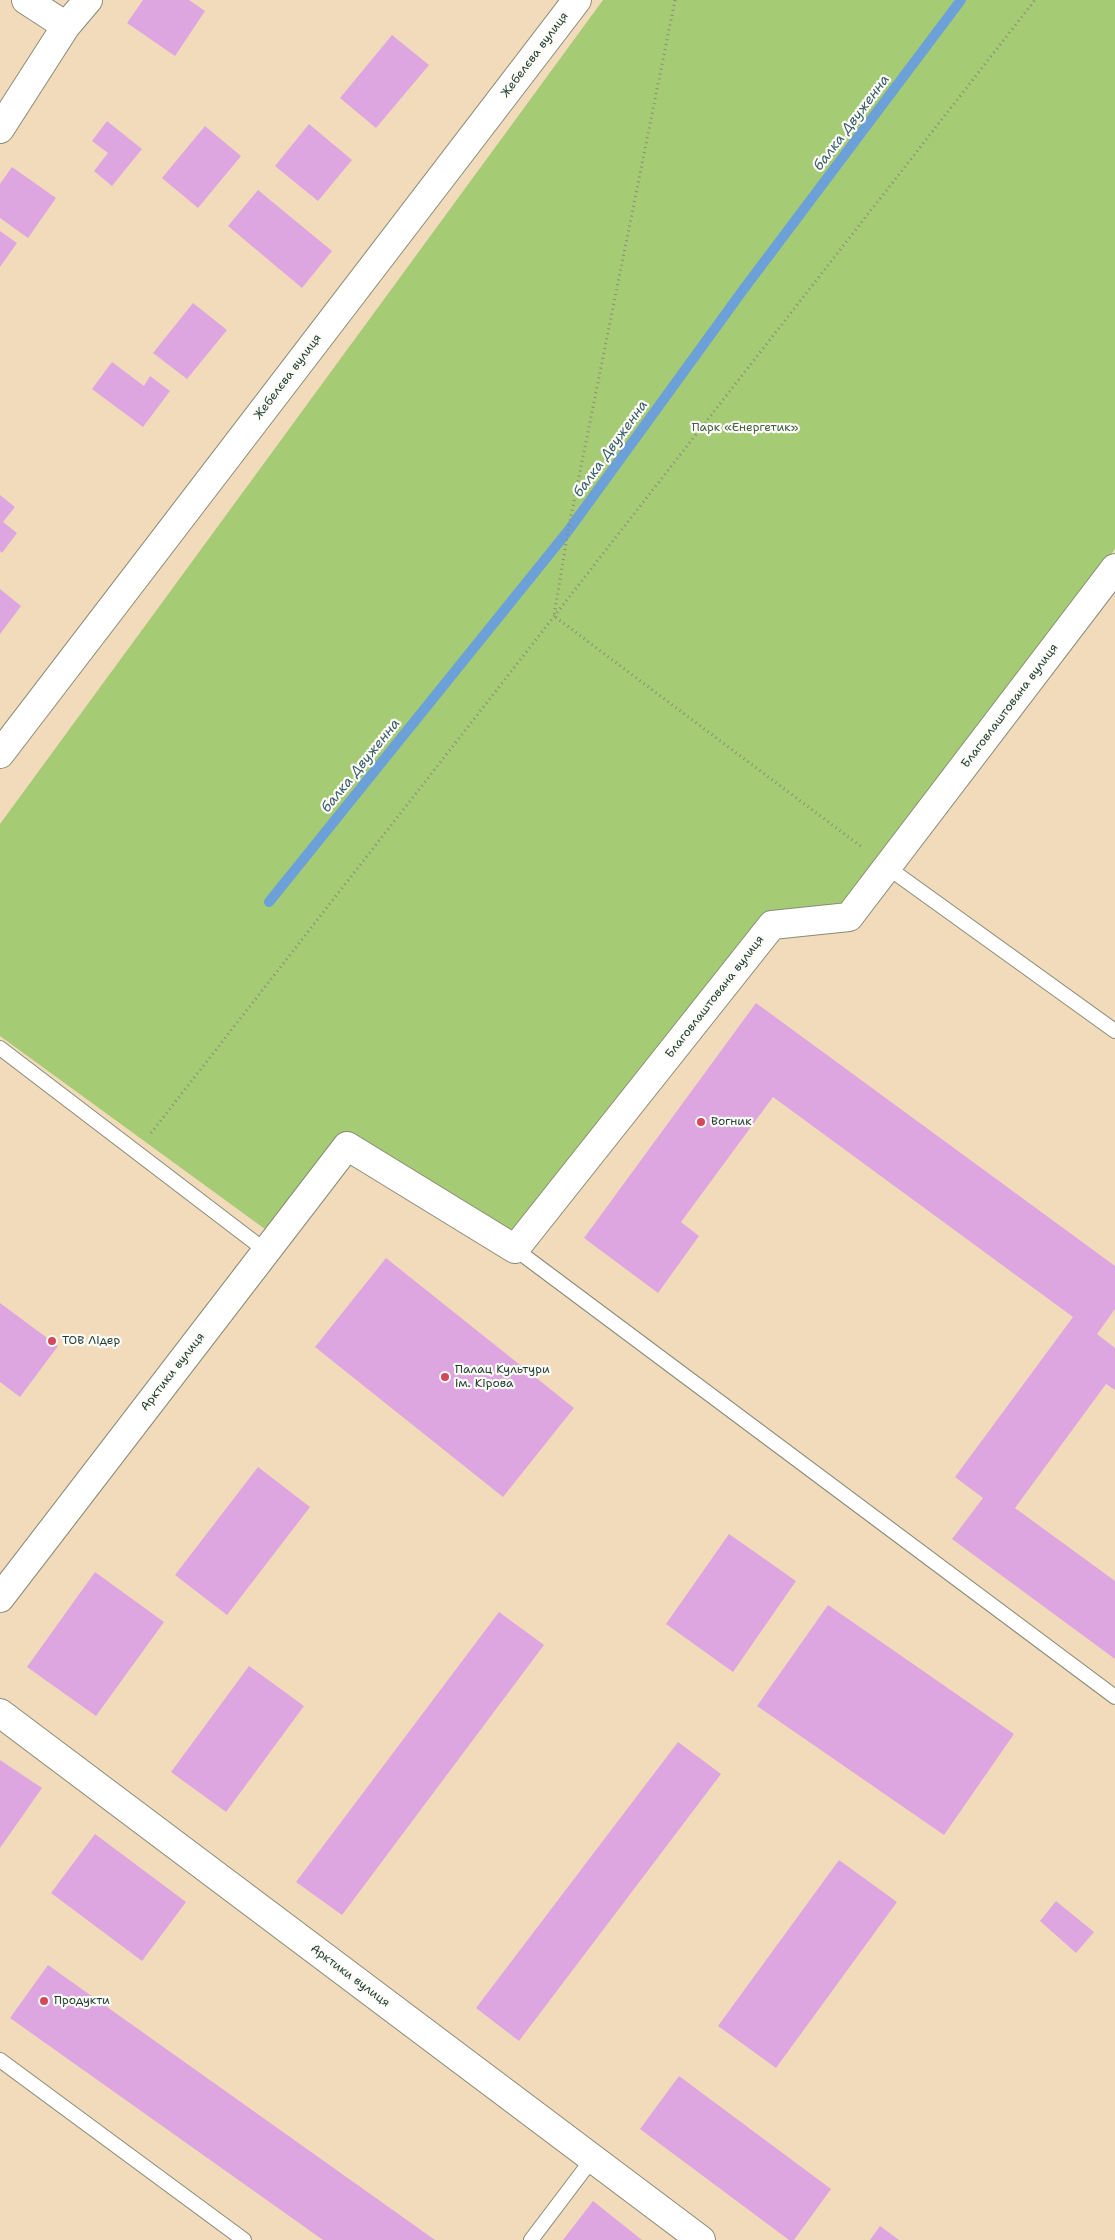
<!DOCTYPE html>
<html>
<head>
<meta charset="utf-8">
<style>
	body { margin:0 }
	canvas { display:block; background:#f1dbbb }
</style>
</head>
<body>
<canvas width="1115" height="2240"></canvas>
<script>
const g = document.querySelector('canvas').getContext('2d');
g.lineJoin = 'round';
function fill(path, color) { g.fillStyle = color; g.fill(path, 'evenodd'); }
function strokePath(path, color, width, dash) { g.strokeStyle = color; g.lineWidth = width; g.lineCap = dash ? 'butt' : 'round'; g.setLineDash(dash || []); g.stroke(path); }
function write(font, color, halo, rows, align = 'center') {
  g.font = font + ' "Shantell Sans",sans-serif'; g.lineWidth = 4.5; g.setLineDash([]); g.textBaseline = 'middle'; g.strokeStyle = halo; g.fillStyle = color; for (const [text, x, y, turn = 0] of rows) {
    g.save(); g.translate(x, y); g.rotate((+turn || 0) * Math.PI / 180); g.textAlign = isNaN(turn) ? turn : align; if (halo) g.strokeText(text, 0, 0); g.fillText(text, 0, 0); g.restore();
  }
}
fill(new Path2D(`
	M603,0h512v549l-271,356 -75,10 -256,322 -168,-102 -76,97 -269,-196v-212z`), '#a6cb75');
strokePath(new Path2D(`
	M269,902l299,-371 175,-241 218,-290`), '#6ba0d8', 10);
fill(new Path2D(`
	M143,0h46l16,11 -30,45 -48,-33z
	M392,35l37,30 -53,63 -36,-30z
	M107,121l35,28 -30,37 -18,-15 14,-18 -16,-12z
	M309,124l43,36 -34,41 -43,-35z
	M205,126l36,30 -43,52 -36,-30z
	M12,167l44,31 -28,40 -28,-20v-34z
	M258,190l74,61 -30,37 -74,-62z
	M0,231l17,12 -17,24z
	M193,303l34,27 -40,49 -34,-26z
	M112,362l32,24 6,-10 20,15 -27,36 -51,-38z
	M0,495l15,12 -12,15 14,11 -15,20 -2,-2z
	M0,589l21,17 -21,28z
	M756,1003l359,263v43l-18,25 18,14v42l-9,-6 -91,124 100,73v78l-163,-120 31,-41 -28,-21 118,-160 -300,-220 -92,125 18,14 -41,57 -74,-55z
	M386,1258l188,150 -71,89 -188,-150z
	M0,1303l58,43 -38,51 -20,-15z
	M258,1467l52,40 -83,108 -52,-40z
	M729,1534l67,47 -63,91 -67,-48z
	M95,1572l69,50 -68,94 -69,-49z
	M828,1605l186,129 -70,101 -187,-129z
	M499,1612l45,33 -202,270 -46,-33z
	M249,1666l55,40 -78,106 -55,-40z
	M678,1742l43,32 -202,267 -43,-33z
	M0,1760l42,28 -42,60z
	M95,1834l91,68 -44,59 -91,-68z
	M839,1860l58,42 -121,166 -58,-42z
	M1056,1901l38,31 -18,21 -36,-32z
	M48,1965l114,81 273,194h-112l-313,-222z
	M679,2076l152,113 -37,51h-5l-149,-111z
	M593,2201l49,39h-79z
	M880,2226l19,14h-29z`), '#dda6e1');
const service = new Path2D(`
	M887,867l228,164
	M0,1048l266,203
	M515,1249l600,448
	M0,2060l244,180
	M531,2240l62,-82`);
const minor = new Path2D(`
	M26,0l40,26
	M0,129l66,-103 22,-26
	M0,754l577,-754
	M0,1598l347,-452 168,103 257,-324 77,-8 266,-349
	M0,1713l701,527`);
strokePath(service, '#888c78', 16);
strokePath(minor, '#888c78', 30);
strokePath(new Path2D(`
	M675,0l-107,531 -14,85 309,232
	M151,1133l884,-1133`), '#888c78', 3, [1, 4]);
strokePath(service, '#fff', 14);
strokePath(minor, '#fff', 28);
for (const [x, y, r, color] of [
	[701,1122,5,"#d1495b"],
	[52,1341,5,"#d1495b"],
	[445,1377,5,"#d1495b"],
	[44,2001,5,"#d1495b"]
]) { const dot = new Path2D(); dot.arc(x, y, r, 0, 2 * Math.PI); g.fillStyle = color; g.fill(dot); strokePath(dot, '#fdfcf7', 2); }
write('12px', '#1f3d34', '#fdfcf7', [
	["Жебелєва вулиця",535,55,-53],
	["Жебелєва вулиця",288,377,-53],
	["Благовлаштована вулиця",1010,706,-53],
	["Благовлаштована вулиця",715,997,-52],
	["Арктики вулиця",173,1372,-52],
	["Арктики вулиця",350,1976,37]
]);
write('12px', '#416044', '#fdfcf7', [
	["Парк «Енергетик»",745,428]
]);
write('12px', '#1f3d34', '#fdfcf7', [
	["Вогник",711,1122],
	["ТОВ Лідер",62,1341],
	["Палац Культури",455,1370],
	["ім. Кірова",455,1384],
	["Продукти",54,2001]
], 'left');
write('italic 14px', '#3a606d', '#fdfcf7', [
	["балка Двуженна",852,123,-53],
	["балка Двуженна",611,449,-54],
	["балка Двуженна",361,766,-51]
]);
</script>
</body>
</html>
